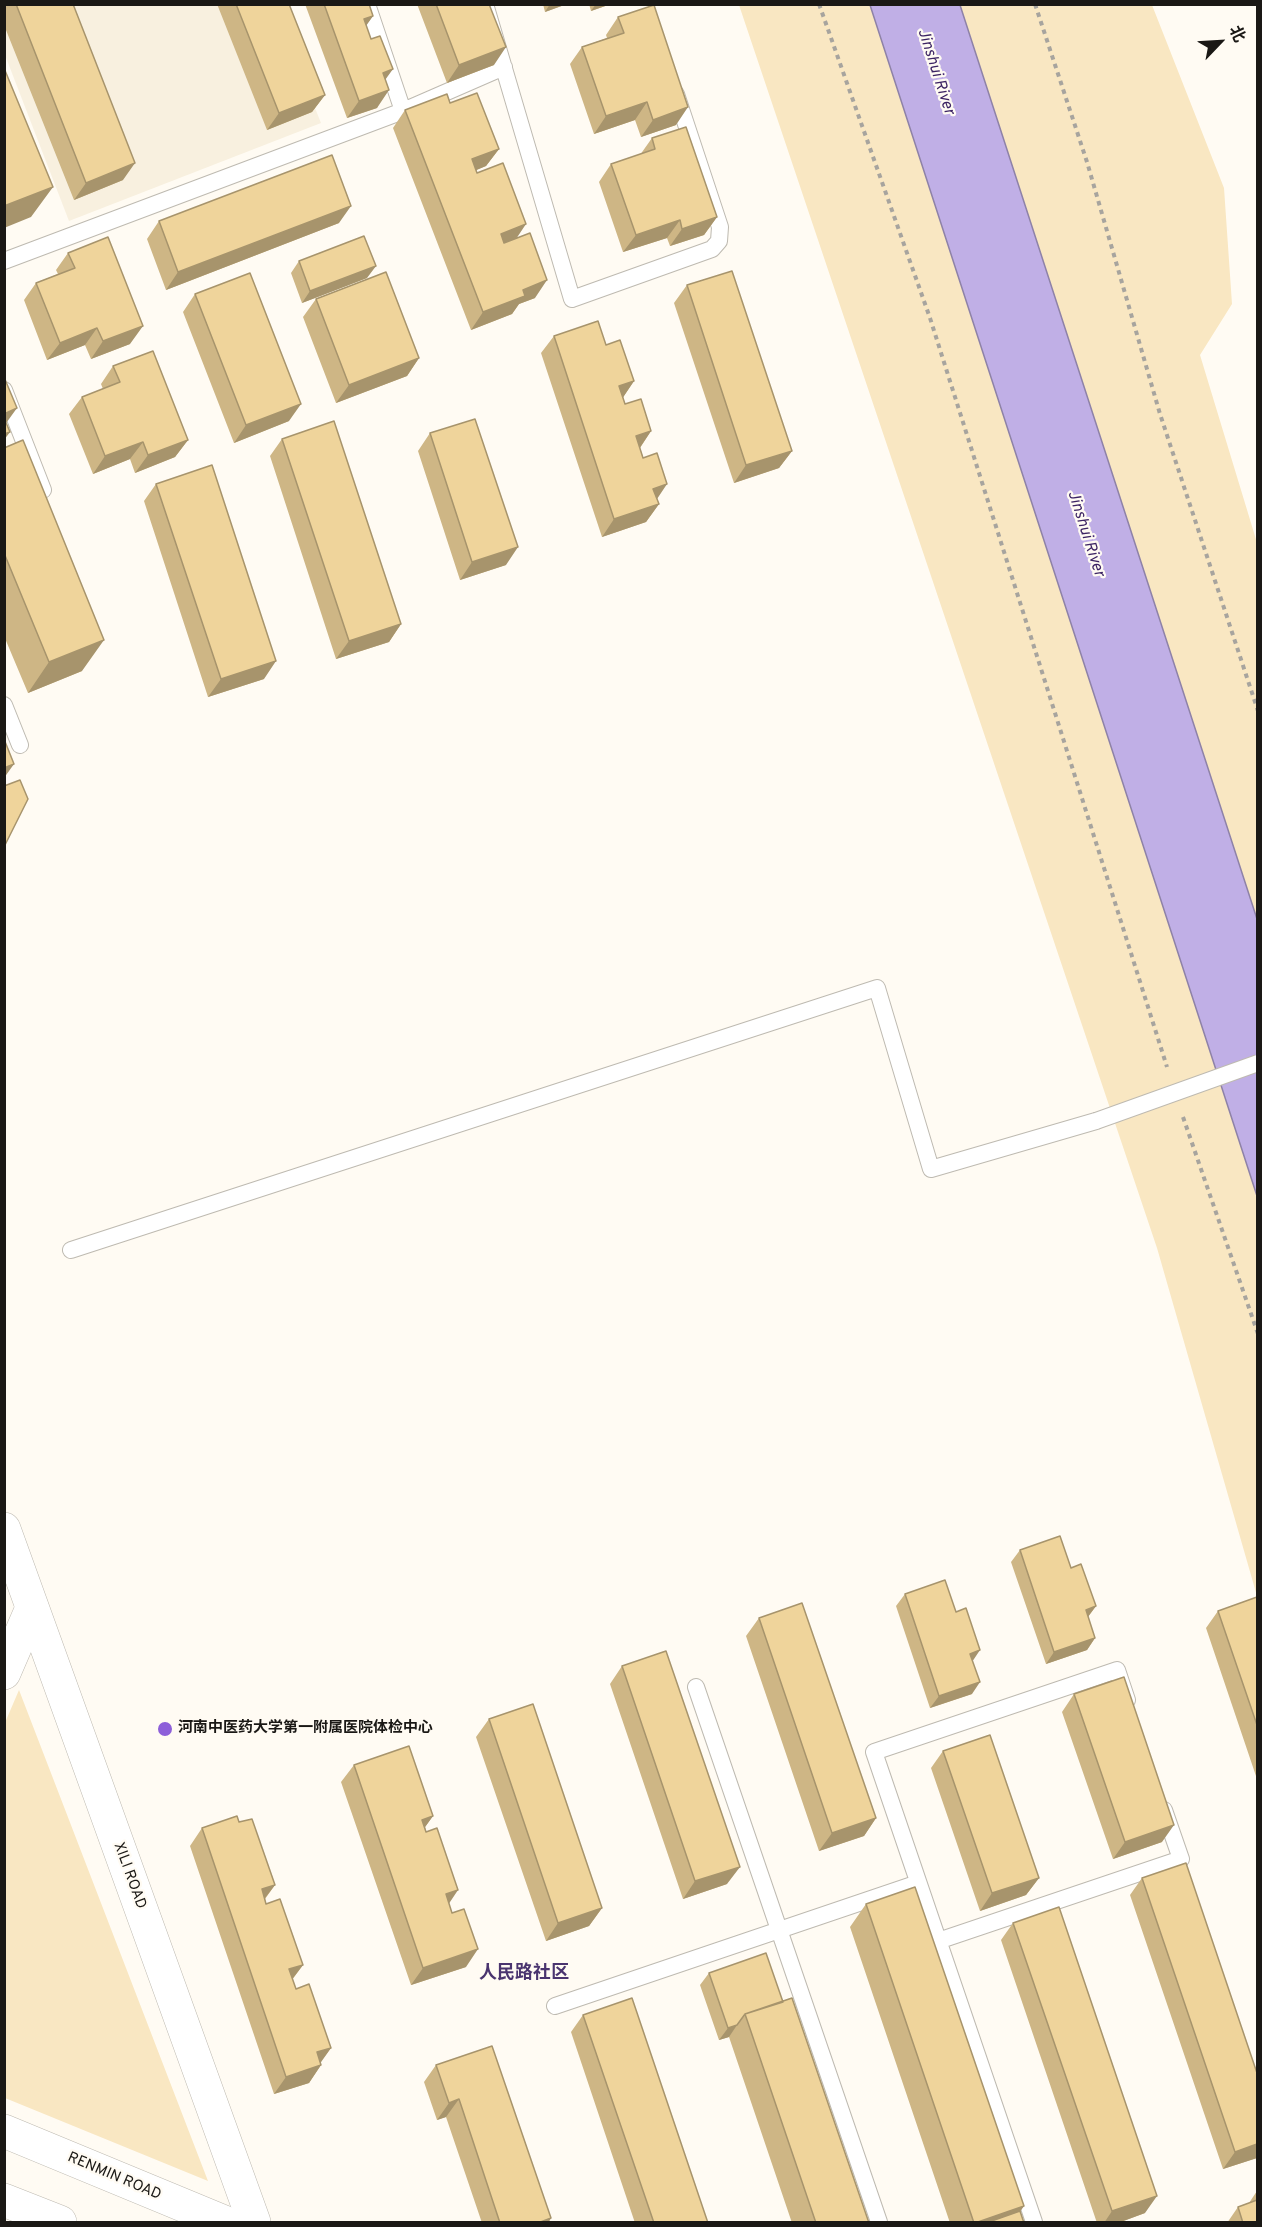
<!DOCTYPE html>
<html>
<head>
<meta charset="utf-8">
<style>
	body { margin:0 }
	#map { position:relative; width:1262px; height:2227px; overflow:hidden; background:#fffbf3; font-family:Overpass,"Noto Sans SC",sans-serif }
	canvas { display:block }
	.frame { position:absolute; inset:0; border:6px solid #1a1815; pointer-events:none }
	.north { position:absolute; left:1190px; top:12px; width:60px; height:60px; -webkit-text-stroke:4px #fffbf3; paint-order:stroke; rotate:65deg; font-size:16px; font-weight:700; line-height:24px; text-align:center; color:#1a1815 }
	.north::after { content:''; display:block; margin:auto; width:21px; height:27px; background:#1a1815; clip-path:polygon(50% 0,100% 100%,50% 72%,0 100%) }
</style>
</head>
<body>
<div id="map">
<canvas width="1262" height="2227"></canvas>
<div class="frame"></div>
<div class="north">北</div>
</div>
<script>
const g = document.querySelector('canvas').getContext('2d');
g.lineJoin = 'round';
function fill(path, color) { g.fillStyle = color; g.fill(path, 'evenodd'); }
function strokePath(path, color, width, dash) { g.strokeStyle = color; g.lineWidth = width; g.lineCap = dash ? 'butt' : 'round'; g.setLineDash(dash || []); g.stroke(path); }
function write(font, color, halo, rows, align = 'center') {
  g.font = font + ' Overpass,"Noto Sans SC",sans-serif'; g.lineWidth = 4.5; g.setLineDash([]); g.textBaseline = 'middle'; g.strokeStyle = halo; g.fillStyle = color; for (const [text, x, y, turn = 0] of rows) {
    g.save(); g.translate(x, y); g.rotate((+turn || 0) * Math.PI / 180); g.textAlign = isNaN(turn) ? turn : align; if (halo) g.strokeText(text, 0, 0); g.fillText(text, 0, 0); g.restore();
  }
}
fill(new Path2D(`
	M5,5h269l47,118 -252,98 -64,-166z`), '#f8f0df');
fill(new Path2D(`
	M739,5h413l72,183 8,116 -32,51 58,191 -1,1050 -100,-348z
	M19,1690l189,491 -203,-83 -1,-373z`), '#f9e7c2');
const water = new Path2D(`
	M870,5h90l297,914v277z`);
fill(water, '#c0afe6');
strokePath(water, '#8e82a7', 1.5);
const service = new Path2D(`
	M367,4l36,107
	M485,4l87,295 140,-50 7,-8 1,-14 -44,-133
	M4,261l399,-150 101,-44
	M4,390l39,100
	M4,705l16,40
	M71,1250l806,-262 54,181 165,-48
	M696,1687l183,535
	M938,1941l243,-82 -17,-49
	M555,2006l363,-123
	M1034,2222l-160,-470 243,-82 10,30`);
const minor = new Path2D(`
	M4,1529l250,693`);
const tertiary = new Path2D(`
	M4,1673l28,-65`);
const primary = new Path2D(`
	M4,2131l220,91
	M4,2200l56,22`);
strokePath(service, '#bebab1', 18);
strokePath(minor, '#bebab1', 34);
strokePath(tertiary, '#bebab1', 34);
strokePath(primary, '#bebab1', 34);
strokePath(new Path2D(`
	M819,4l111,314 237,749
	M1035,4l52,158 73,252 98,297
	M1183,1117l75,217`), '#a7a49e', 4, [4.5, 4.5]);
strokePath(service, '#fff', 16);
strokePath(minor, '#fff', 33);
strokePath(tertiary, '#fff', 33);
strokePath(primary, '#fff', 33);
const serviceBridge = new Path2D(`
	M1096,1121l162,-58`);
strokePath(serviceBridge, '#bebab1', 18, []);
strokePath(serviceBridge, '#fff', 16);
fill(new Path2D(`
	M4,4h69l50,176 -49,20 -70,-175z
	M217,4h72l36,91 -13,17 -45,18z
	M305,4h64l4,12 -7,9 20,55 -9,28 -30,10z
	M417,4h72l5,61 -47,18z
	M543,4h24l-22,8z
	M589,4h22l-20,7z
	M618,17l58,108 -35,12 -6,-17 -41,14 -24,-70 12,-17 25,-9 -1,-3z
	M450,103l49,46 -13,17 -10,4 40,68 19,60 -16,6 -7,10 -41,16 -78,-202 12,-18z
	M652,138l65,79 -13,18 -34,11 -3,-8 -44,14 -24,-70 12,-18 29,-9z
	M159,221l180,2 -173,67 -19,-51z
	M68,253l62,91 -39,15 -6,-14 -38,15 -23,-60 12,-17 22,-9 -2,-4z
	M299,261l68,17 -65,25 -11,-30z
	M687,285l105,166 -13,17 -45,15 -60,-180z
	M195,294l94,127 -55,22 -51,-131z
	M316,299l103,59 -12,18 -71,27 -33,-86z
	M554,336l52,9 28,36 -11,16 2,7 26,27 -11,17 19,56 -13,18 -44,15 -61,-184z
	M113,366l75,74 -13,17 -40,16 -5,-14 -37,15 -24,-60 13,-17 21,-8 -2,-5z
	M430,433l76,132 -46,15 -42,-129z
	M282,439l119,185 -12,18 -53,17 -66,-203z
	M4,448l78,223 -54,22 -24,-57z
	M156,484l108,195 -56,18 -64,-196z
	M1020,1550l51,18 25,38 -8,11 7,21 -8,12 -41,14 -35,-102z
	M905,1594l68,67 -1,33 -42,14 -34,-102z
	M1257,1597v182l-51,-151 12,-17z
	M759,1618l117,200 -12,18 -45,15 -73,-215z
	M622,1666l105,218 -44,15 -73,-215z
	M1074,1694l88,148 -49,17 -51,-147z
	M489,1719l113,189 -13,18 -43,15 -70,-204z
	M943,1751l96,127 -13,17 -46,16 -49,-143z
	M354,1765l79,51 -8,11 27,86 14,54 -55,18 -70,-203z
	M239,1822l36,63 -10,14 1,5 37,61 -11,15 4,9 35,59 -11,14 1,3 -12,18 -35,11 -84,-248 12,-18z
	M1142,1878l115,280 -34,11 -93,-274z
	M866,1904l158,302 -4,5 4,12h-74l-100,-296z
	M1013,1923l132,290 -27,10h-21l-96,-283z
	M709,1973l74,29 86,221h-77l-63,-186 -10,3 -19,-55z
	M583,2015l125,208h-73l-64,-191z
	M436,2065l115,153 -3,5h-66l-36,-106 -9,3 -13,-38z
	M1257,2191v32h-30l11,-16 11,-4z`), '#ceb685');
fill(new Path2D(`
	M550,4h17l-22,8z
	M596,4h15l-20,7z
	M373,16l-12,17 3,-14z
	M506,47l-12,18 -47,18 12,-18z
	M393,69l-13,18 3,-14z
	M389,90l-12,18 -30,10 12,-17z
	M325,95l-13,17 -45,18 12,-17z
	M647,102l-12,18 -41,14 12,-18z
	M688,107l-12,18 -35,12 12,-17z
	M499,149l-13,17 -26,11 12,-18z
	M135,163l-12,17 -49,20 12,-17z
	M53,187l-22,30 -27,11v-22z
	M351,206l-12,17 -173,67 12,-18z
	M717,217l-13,18 -34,11 12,-17z
	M680,220l-13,18 -44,14 13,-17z
	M526,224l-12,18 -25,9 12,-17z
	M376,266l-9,12 -65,25 8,-12z
	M547,280l-12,18 -16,6 -7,10 -41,16 12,-18 40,-22z
	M143,326l-13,18 -39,15 12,-18z
	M97,328l-12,17 -38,15 13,-17z
	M419,358l-12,18 -71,27 13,-18z
	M634,381l-12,18 -3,-13z
	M301,404l-12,17 -55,22 12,-18z
	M17,408l-13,18v-12z
	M651,431l-12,18 -3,-13z
	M10,432l-6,8v-6z
	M188,440l-13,17 -40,16 13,-18z
	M143,442l-13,17 -37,15 12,-18z
	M792,451l-13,17 -45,15 12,-18z
	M667,484l-12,18 -2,-13z
	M659,504l-13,18 -44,15 12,-18z
	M518,547l-12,18 -46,15 12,-18z
	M401,624l-12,18 -53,17 13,-18z
	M104,640l-22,31 -54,22 21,-31z
	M276,661l-12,18 -56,18 13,-18z
	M14,764l-10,14v-10z
	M1096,1606l-9,12 -1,-8z
	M1095,1638l-8,12 -41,14 8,-12z
	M980,1650l-8,12 -2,-8z
	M980,1682l-8,12 -42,14 9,-12z
	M433,1816l-13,18 2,-14z
	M876,1818l-12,18 -45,15 13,-18z
	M1174,1825l-12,17 -49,17 12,-17z
	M740,1867l-13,17 -44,15 12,-18z
	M1039,1878l-13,17 -46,16 12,-18z
	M275,1885l-13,17v-13z
	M458,1890l-12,18v-14z
	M602,1908l-13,18 -43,15 12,-18z
	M478,1949l-12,18 -55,18 12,-17z
	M303,1965l-13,17 -1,-13z
	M737,2025l-8,12 -10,3 9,-12z
	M331,2048l-12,17 -2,-13z
	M321,2065l-12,18 -35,11 12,-17z
	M459,2099l-13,18 -9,3 12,-17z
	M1257,2144v14l-34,11 12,-17z
	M1157,2196l-12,17 -27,10h-14l8,-12z
	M1024,2206l-12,17h-37z
	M551,2218l-3,5h-10z`), '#a7946c');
const building = new Path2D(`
	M16,4h57l62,159 -49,20z
	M236,4h53l36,91 -46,18z
	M324,4h45l4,12 -9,3 7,20 9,-3 13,33 -10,4 6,17 -30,11z
	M436,4h53l17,43 -47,18z
	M654,5l34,102 -35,13 -6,-18 -41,14 -24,-69 42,-14 -6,-16z
	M4,68l49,119 -49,19z
	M477,93l22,56 -27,10 5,14 26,-10 23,61 -25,10 3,9 26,-10 17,47 -24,10 2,6 -42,16 -78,-202 42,-16 3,9z
	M686,127l31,90 -35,12 -2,-9 -44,15 -25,-71 44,-15 -3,-11z
	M332,155l19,51 -173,66 -19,-51z
	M364,236l12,30 -66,25 -11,-30z
	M108,237l35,89 -40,15 -6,-13 -37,15 -24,-60 39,-15 -7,-15z
	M732,271l60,180 -46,14 -59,-180z
	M386,272l33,86 -70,27 -33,-86z
	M250,273l51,131 -55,21 -51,-131z
	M598,321l8,24 14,-5 14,41 -15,5 6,18 16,-5 10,32 -15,5 7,22 14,-5 10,31 -14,5 6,15 -45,15 -60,-183z
	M153,351l35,89 -40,15 -5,-13 -38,14 -23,-59 38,-15 -7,-16z
	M4,377l13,31 -13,6z
	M4,418l6,14 -6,2z
	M475,419l43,128 -46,15 -42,-129z
	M334,421l67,203 -52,17 -67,-202z
	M23,440l81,200 -55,22 -45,-109v-105z
	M212,465l64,196 -55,18 -65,-195z
	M4,739l10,25 -10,4z
	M20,780l8,19 -24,48v-61z
	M1060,1536l11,32 10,-4 15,42 -10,4 9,28 -41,14 -34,-102z
	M945,1580l11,32 10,-4 14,42 -10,4 10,28 -41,14 -34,-102z
	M1257,1597v128l-39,-114z
	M802,1603l74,215 -44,15 -73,-215z
	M666,1651l74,216 -45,14 -73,-215z
	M1124,1677l50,148 -49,17 -51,-148z
	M533,1704l69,204 -44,15 -69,-204z
	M990,1735l49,143 -47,15 -49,-142z
	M409,1746l24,70 -11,4 4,12 11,-4 21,62 -12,4 6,19 12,-4 14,40 -55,19 -69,-203z
	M237,1816l2,6 13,-3 23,66 -13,4 4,15 14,-5 23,66 -14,4 7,20 13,-5 22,64 -14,4 4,13 -35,12 -84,-249z
	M1186,1863l71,210v71l-22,8 -93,-274z
	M915,1887l109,319 -49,17h-1l-108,-319z
	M1059,1907l98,289 -45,15 -99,-288z
	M766,1953l17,49 -38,12 -8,11 -9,3 -19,-55z
	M632,1998l76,225h-54l-71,-208z
	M792,1998l77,225h-53l-71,-209z
	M492,2046l59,172 -13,5h-38l-41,-124 -10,4 -13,-38z
	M1257,2200v23h-14l-5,-16z
	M1020,2211l4,12h-38z`);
fill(building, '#efd49b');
strokePath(building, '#a7946c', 1.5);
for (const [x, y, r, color] of [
	[165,1729,8,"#8d5fd9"]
]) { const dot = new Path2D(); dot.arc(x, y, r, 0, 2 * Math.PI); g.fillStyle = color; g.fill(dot); strokePath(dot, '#fffbf3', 2); }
write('bold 15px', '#1a1815', '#fffbf3', [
	["河南中医药大学第一附属医院体检中心",178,1729]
], 'left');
write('15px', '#1a1815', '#fffbf3', [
	["XILI ROAD",129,1876,70],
	["RENMIN ROAD",114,2177,23]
]);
write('italic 16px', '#3c2363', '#fffbf3', [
	["Jinshui River",935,72,72],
	["Jinshui River",1085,534,72]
]);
write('bold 18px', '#4a346f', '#fffbf3', [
	["人民路社区",524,1974]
]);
</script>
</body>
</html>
